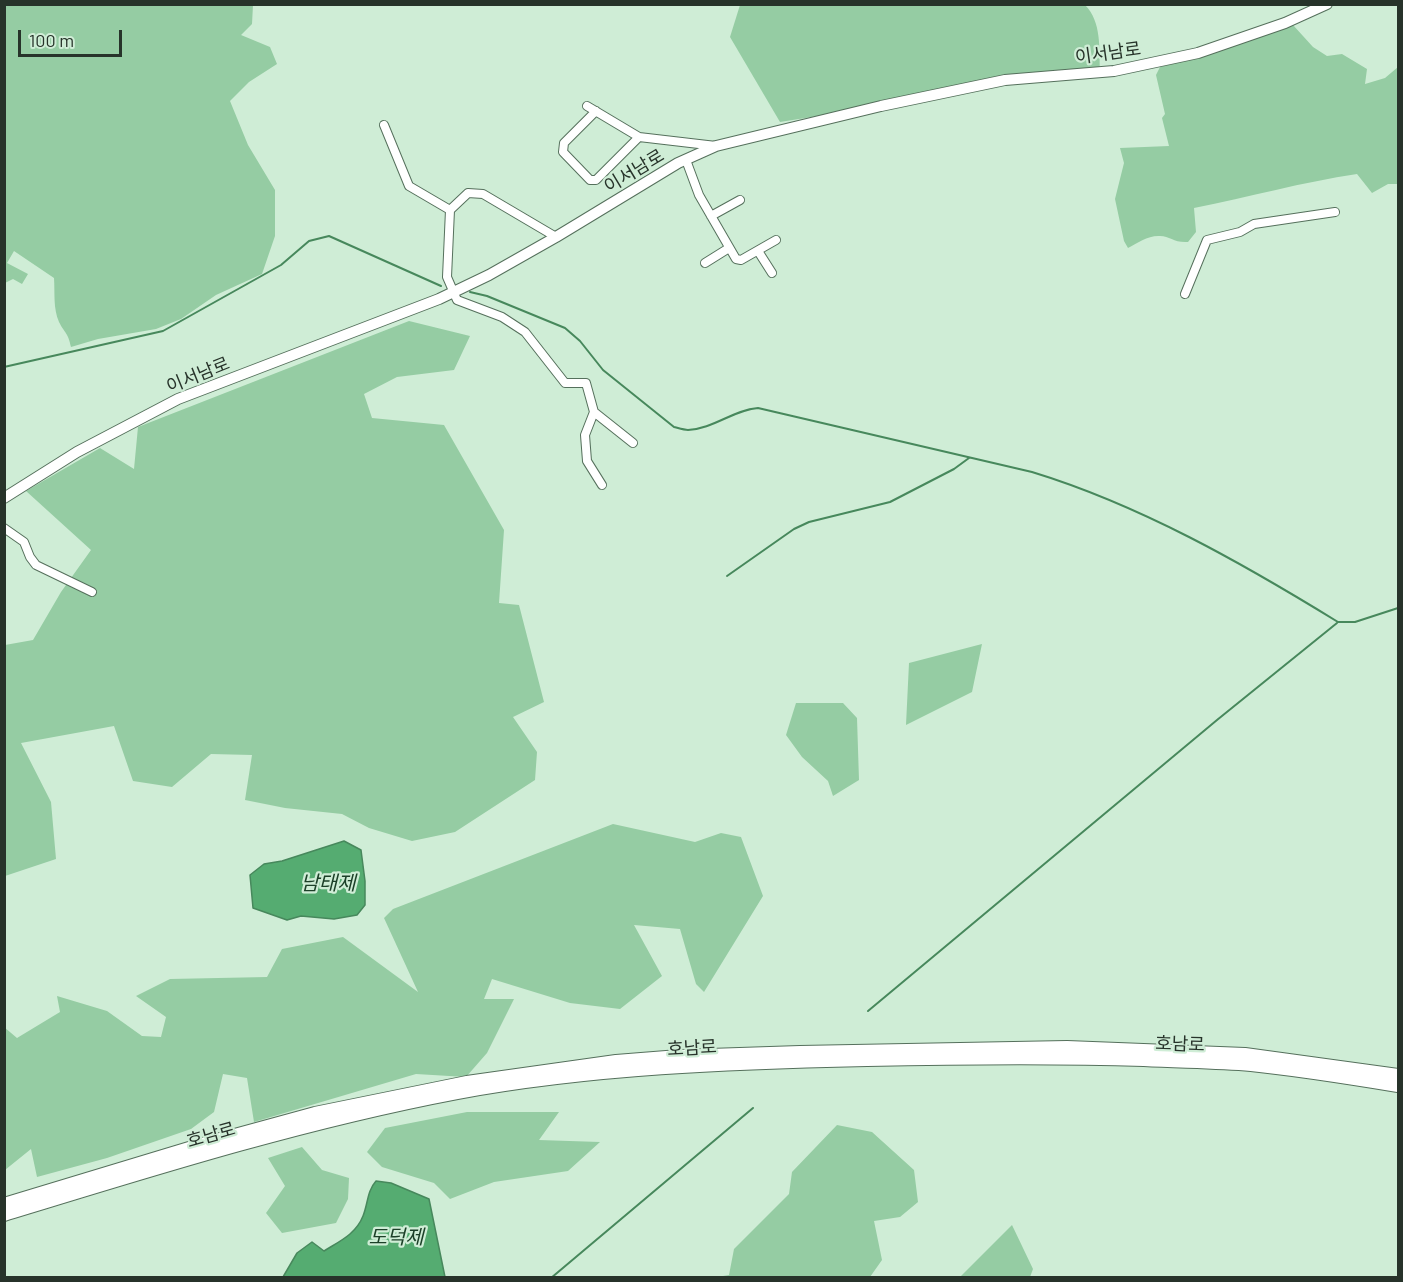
<!DOCTYPE html>
<html>
<head>
<meta charset="utf-8">
<style>
	body { margin:0 }
	#map { position:relative; width:1403px; height:1282px; overflow:hidden; background:#cfedd6; font-family:Barlow,sans-serif }
	canvas { display:block }
	.frame { position:absolute; inset:0; border:6px solid #27332a; pointer-events:none }
	.scale { position:absolute; left:18px; top:30px; width:104px; height:27px; box-sizing:border-box; border:3px solid #27332a; border-top:0; padding-left:8px; font-size:18px; line-height:21px; white-space:nowrap; color:#27332a; -webkit-text-stroke:4px #cfedd6; paint-order:stroke }
</style>
</head>
<body>
<div id="map">
<canvas width="1403" height="1282"></canvas>
<div class="frame"></div>
<div class="scale">100 m</div>
</div>
<script>
const g = document.querySelector('canvas').getContext('2d');
g.lineJoin = 'round';
function fill(path, color) { g.fillStyle = color; g.fill(path, 'evenodd'); }
function strokePath(path, color, width, dash) { g.strokeStyle = color; g.lineWidth = width; g.lineCap = dash ? 'butt' : 'round'; g.setLineDash(dash || []); g.stroke(path); }
function write(font, color, halo, rows, align = 'center') {
  g.font = font + ' Barlow,"Noto Sans KR",sans-serif'; g.lineWidth = 4.5; g.setLineDash([]); g.textBaseline = 'middle'; g.strokeStyle = halo; g.fillStyle = color; for (const [text, x, y, turn = 0] of rows) {
    g.save(); g.translate(x, y); g.rotate((+turn || 0) * Math.PI / 180); g.textAlign = isNaN(turn) ? turn : align; if (halo) g.strokeText(text, 0, 0); g.fillText(text, 0, 0); g.restore();
  }
}
fill(new Path2D(`
	M5,4l248,1 -1,19 -11,11 29,12 7,17 -28,18 -19,19 18,44 27,45v46l-13,38 -46,21 -35,24 -25,10 -58,10 -27,8c-3,-15 -6,-13 -12,-25 -6,-14 -4,-29 -5,-44l-40,-27 -7,12 21,11 -6,10 -9,-5 -8,4z
	M740,5h345c17,17 14,44 15,67l-95,8 -124,26 -101,16 -50,-85z
	M1293,25l20,22 14,9 15,-2 25,15 -2,15 20,-6 13,-11v117h-10l-16,9 -15,-19c-54,8 -108,23 -163,34l2,24 -8,10c-14,1 -18,-6 -28,-6 -11,-1 -23,7 -32,12l-4,-7 -9,-42 9,-36 -4,-15 49,-2 -7,-28 3,-4 -9,-39 4,-8 39,-10z
	M409,321l61,15 -16,34 -57,7 -33,17 8,24 72,7 60,105 -5,73 20,2 25,97 -31,15 24,35 -2,28 -80,52 -43,9 -43,-13 -27,-14 -57,-6 -40,-8 7,-45 -41,-1 -39,33 -39,-6 -19,-55 -93,17 30,59 5,57 -51,17v-231l28,-5 28,-48 30,-42 -65,-59 74,-43 34,21 4,-42z
	M982,644l-10,48 -66,33 3,-62z
	M796,703h47l14,15 2,62 -26,16 -5,-15 -26,-24 -16,-22z
	M613,824l82,18 26,-9 20,4 22,59 -59,96 -8,-8 -16,-55 -46,-4 28,51 -42,33 -50,-6 -78,-24 -8,20h30l-27,54 -21,24 -50,-3 -162,48 -7,-44 -24,-4 -9,38 -23,17 -84,29 -70,19 -6,-28 -26,21 -1,-143 13,11 43,-26 -3,-16 50,15 35,25 19,1 5,-20 -30,-21 34,-17 97,-2 15,-28 61,-12 75,55 -34,-74 9,-9z
	M467,1112h92l-20,28 61,2 -32,29 -74,11 -44,17 -16,-16 -52,-16 -15,-15 18,-24z
	M837,1125l35,7 42,38 4,32 -18,15 -26,4 8,39 -12,17h-153l12,-2 5,-26 55,-55 3,-22z
	M302,1147l20,23 27,8 -1,21 -12,24 -54,10 -16,-20 19,-27 -17,-28z
	M1012,1225l21,44 -3,8h-70z`), '#95cca3');
const water = new Path2D(`
	M344,841l17,9 4,31v24l-8,10 -23,4 -33,-3 -14,4 -34,-12 -3,-33 14,-11 18,-3z
	M376,1181l15,2 38,16 16,78h-162l14,-24 15,-11 12,9c16,-10 32,-17 39,-35 5,-12 4,-25 13,-35z`);
fill(water, '#55ac71');
strokePath(water, '#47885c', 1.5);
strokePath(new Path2D(`
	M470,292l17,4 78,32 15,13 23,29 71,57c4,1 10,3 14,3 25,-1 45,-20 70,-22l274,64c108,33 210,91 306,150h17l43,-14
	M4,367l159,-36 118,-66 28,-24 20,-5 112,50
	M727,576l67,-47 15,-7 81,-20 64,-33 15,-11
	M868,1011l349,-291 120,-97
	M551,1278l202,-170`), '#47885c', 2);
const minor = new Path2D(`
	M587,106l52,31 77,9
	M596,111l-32,32 -1,9 27,28h6l43,-43
	M384,125l25,61 41,24
	M686,160l13,35 37,64 5,1 35,-20
	M711,216l29,-16
	M556,237l-73,-43 -15,-1 -18,17 -3,67 10,23 45,17 23,15 40,51h21l8,29 -9,23 2,26 15,24
	M758,251l14,22
	M705,263l24,-15
	M1185,294l22,-54 33,-8 14,-8 81,-12
	M594,412l39,31
	M4,528l20,14 6,15 6,8 56,27`);
const major = new Path2D(`
	M4,498l73,-46 101,-53 261,-100 50,-24 67,-38 122,-74 38,-17 165,-40 124,-26 109,-9 84,-18 87,-30 42,-19`);
const highway = new Path2D(`
	M4,1204l205,-62 106,-29 152,-31 149,-21 63,-5 121,-4 267,-5 178,7 153,21
	M4,1215c150,-46 300,-93 453,-122 135,-25 273,-30 410,-33 93,-2 185,-3 277,0 36,2 72,2 107,5 49,5 98,13 147,21`);
strokePath(minor, '#55705c', 10);
strokePath(major, '#55705c', 12);
strokePath(highway, '#55705c', 14);
strokePath(minor, '#fff', 8);
strokePath(major, '#fff', 10);
strokePath(highway, '#fff', 12);
write('18px', '#27332a', '#cfedd6', [
	["이서남로",1108,53,-8],
	["이서남로",634,171,-31],
	["이서남로",198,375,-22],
	["호남로",1180,1044,2],
	["호남로",692,1048,-3],
	["호남로",211,1135,-16]
]);
write('italic 20px', '#1c4028', '#cfedd6', [
	["남태제",328,883],
	["도덕제",396,1237]
]);
</script>
</body>
</html>
